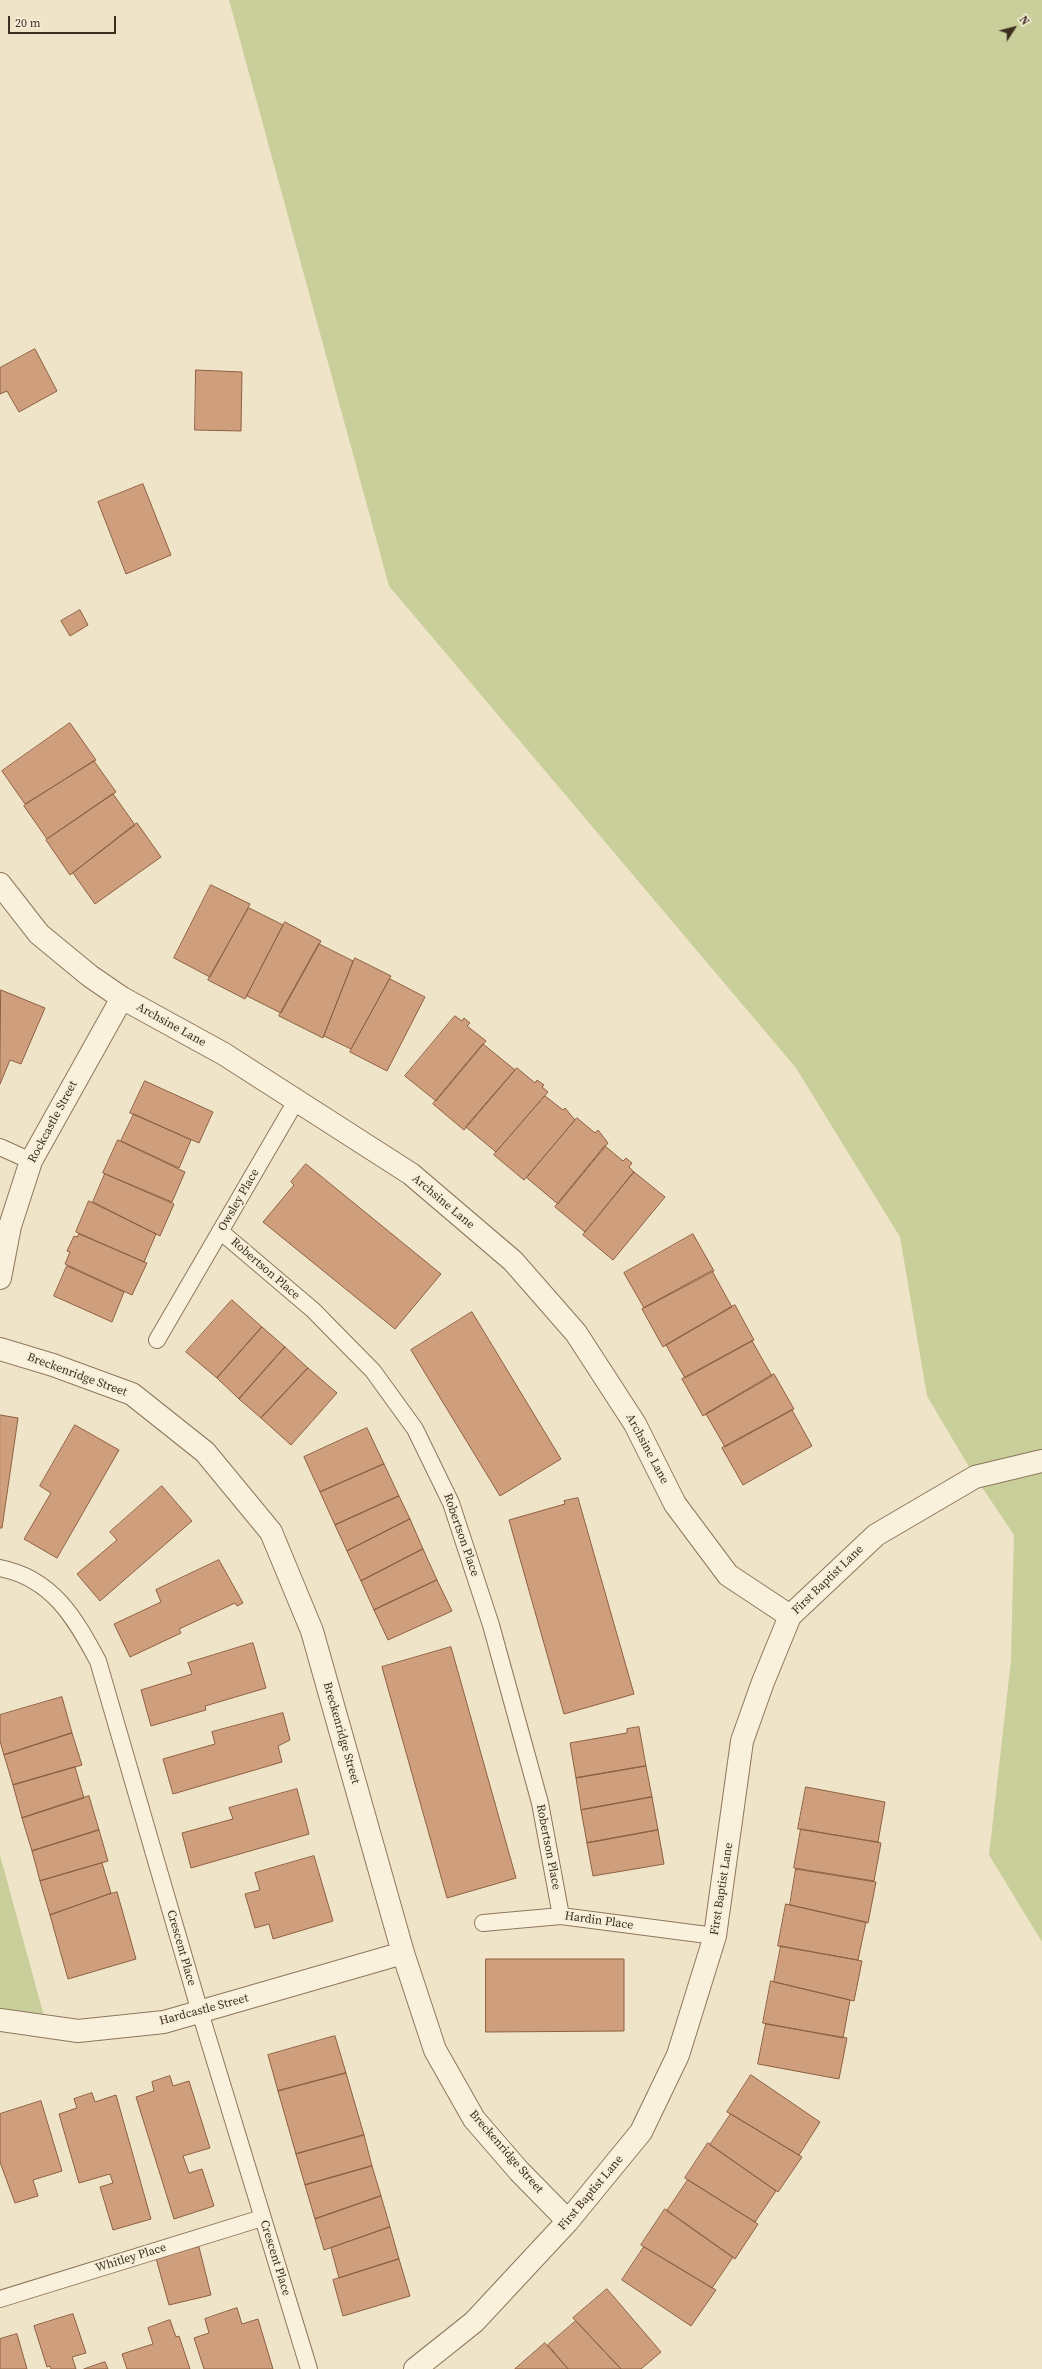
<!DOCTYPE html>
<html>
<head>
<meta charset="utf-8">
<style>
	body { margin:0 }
	#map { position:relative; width:1042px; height:2369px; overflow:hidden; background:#f0e4c8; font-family:"Source Serif 4",serif }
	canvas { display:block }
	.north { position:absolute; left:994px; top:8px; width:40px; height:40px; -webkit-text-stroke:3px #f7eed8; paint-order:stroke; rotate:54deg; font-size:11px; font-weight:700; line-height:16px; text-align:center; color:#3d2e20 }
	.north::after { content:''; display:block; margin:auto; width:14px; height:18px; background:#3d2e20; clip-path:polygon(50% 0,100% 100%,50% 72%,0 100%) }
	.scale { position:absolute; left:8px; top:16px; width:108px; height:18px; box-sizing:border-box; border:2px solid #3d2e20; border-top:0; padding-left:5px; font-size:12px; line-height:14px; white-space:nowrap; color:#3d2e20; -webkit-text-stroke:3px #f7eed8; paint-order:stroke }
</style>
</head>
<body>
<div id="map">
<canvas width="1042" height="2369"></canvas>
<div class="north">N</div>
<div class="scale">20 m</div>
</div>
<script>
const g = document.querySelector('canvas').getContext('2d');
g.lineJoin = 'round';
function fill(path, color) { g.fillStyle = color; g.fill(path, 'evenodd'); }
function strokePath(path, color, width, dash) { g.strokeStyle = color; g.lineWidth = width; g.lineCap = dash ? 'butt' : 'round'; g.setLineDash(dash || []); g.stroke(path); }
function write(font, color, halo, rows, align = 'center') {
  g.font = font + ' "Source Serif 4",serif'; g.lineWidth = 4; g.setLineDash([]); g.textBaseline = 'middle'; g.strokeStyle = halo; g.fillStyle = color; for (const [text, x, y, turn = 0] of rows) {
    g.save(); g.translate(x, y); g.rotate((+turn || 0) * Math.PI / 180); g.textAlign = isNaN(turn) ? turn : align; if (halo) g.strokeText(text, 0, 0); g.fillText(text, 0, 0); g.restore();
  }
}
fill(new Path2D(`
	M229,0h813v1942l-53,-87 22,-195 3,-125 -39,-58 -48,-81 -27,-159 -104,-169 -407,-482z
	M0,1855l47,172 -47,-7z`), '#c9cf9b');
const building = new Path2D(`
	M35,349l22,42 -38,21 -12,-21 -7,3v-26z
	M196,370l46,2 -1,59 -46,-1z
	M143,484l28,71 -45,19 -28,-72z
	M80,610l8,15 -18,11 -9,-15z
	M70,723l26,37 -71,44 -23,-33z
	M94,761l22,31 -69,47 -23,-33z
	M113,794l22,31 -65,50 -24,-35z
	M137,823l24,34 -66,47 -22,-31z
	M211,885l39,19 -40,73 -36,-19z
	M249,908l34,17 -38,74 -37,-19z
	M285,922l36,19 -40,72 -34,-17z
	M319,944l34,17 -30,77 -44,-22z
	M355,958l36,18 -40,73 -27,-13z
	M390,979l35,18 -38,74 -37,-19z
	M1,990l44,18 -24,56 -11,-4 -10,24z
	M455,1016l7,5 2,-3 6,5 -3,3 19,15 -50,60 -31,-25z
	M483,1044l32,26 -51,60 -31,-26z
	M517,1068l18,15 2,-3 7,5 -2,2 6,5 -52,60 -30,-25z
	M145,1081l68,31 -14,31 -69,-30z
	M545,1096l18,14 2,-2 10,12 -51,60 -30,-25z
	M134,1114l57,26 -12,28 -58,-27z
	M577,1118l18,15 3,-3 10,13 -50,61 -31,-26z
	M118,1140l67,32 -13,30 -69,-29z
	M605,1146l18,15 3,-3 6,5 -3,4 5,5 -49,60 -30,-25z
	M306,1164l135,110 -46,55 -132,-107 31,-37 -3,-3z
	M634,1172l31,25 -52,63 -30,-25z
	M105,1174l69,30 -14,32 -67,-34z
	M89,1201l67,33 -12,28 -68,-30z
	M79,1234l68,29 -15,32 -67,-31 5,-12 -3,-1 7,-15 3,1z
	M693,1234l21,37 -70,37 -20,-35z
	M67,1266l57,26 -12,30 -58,-26z
	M712,1271l20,36 -69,40 -21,-38z
	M232,1300l30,27 -45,51 -31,-26z
	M735,1305l19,35 -69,38 -19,-33z
	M472,1312l89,147 -61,37 -89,-146z
	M262,1327l23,20 -46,52 -22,-21z
	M752,1341l20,35 -69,40 -21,-37z
	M285,1347l23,21 -47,50 -22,-19z
	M308,1368l29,25 -46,52 -30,-27z
	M774,1374l20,35 -69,38 -19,-33z
	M792,1410l20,36 -69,39 -21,-37z
	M0,1415l18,3 -16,110h-2z
	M75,1425l44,25 -62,108 -33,-19 27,-46 -11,-7z
	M367,1428l17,36 -64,28 -16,-35z
	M384,1464l15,32 -64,29 -15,-33z
	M162,1486l30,35 -92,80 -23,-27 40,-34 -7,-8z
	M399,1496l11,23 -63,32 -12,-26z
	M578,1498l56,196 -70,20 -55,-194 56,-16 -1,-3z
	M410,1519l13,30 -62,32 -14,-30z
	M423,1549l14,31 -63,30 -13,-29z
	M219,1560l24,43 -6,3 -2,-3 -56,26 2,4 -51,24 -16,-33 47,-22 -5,-12z
	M437,1580l15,31 -64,29 -14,-30z
	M253,1643l13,45 -61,18 1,4 -55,16 -10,-36 51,-16 -4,-11z
	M451,1647l65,231 -69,20 -65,-231z
	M62,1697l10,36 -68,22 -4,-14v-26z
	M283,1713l7,27 -12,6 4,16 -109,32 -10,-35 52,-15 -3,-12z
	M639,1727l7,39 -70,12 -6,-35 57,-10v-4z
	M72,1733l10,32 -69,20 -9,-30z
	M646,1766l6,31 -71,13 -5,-32z
	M75,1767l9,31 -62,20 -9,-33z
	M806,1787l79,15 -7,40 -80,-13z
	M297,1789l12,45 -118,34 -9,-35 51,-14 -4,-11z
	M89,1796l10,34 -67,21 -10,-33z
	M652,1797l6,33 -71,13 -6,-33z
	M801,1829l80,14 -7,38 -80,-13z
	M99,1830l9,31 -68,20 -8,-30z
	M658,1830l6,34 -71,12 -6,-33z
	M314,1856l19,65 -60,18 -4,-15 -14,4 -10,-34 15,-4 -5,-17z
	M102,1863l9,30 -61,22 -10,-34z
	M796,1869l80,13 -8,41 -78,-18z
	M117,1892l19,67 -68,20 -18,-64z
	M786,1904l80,18 -8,38 -80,-14z
	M781,1946l81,15 -8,40 -80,-19z
	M486,1959h138v72l-138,1z
	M771,1981l79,19 -7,38 -80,-15z
	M766,2024l81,14 -8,41 -81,-15z
	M335,2036l11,37 -68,18 -10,-36z
	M346,2073l18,62 -68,19 -18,-63z
	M751,2075l69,47 -21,33 -72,-43z
	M170,2076l3,10 16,-5 21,67 -27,8 6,17 13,-4 12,37 -40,13 -38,-122 18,-6 -2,-9z
	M92,2093l3,9 21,-7 35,124 -38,11 -13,-43 13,-4 -3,-9 -31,9 -20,-69 18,-6 -3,-9z
	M41,2101l21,70 -29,9 5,16 -23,7 -15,-41v-48z
	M731,2114l71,43 -24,35 -68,-47z
	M364,2135l8,31 -67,19 -9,-31z
	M708,2143l68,48 -21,31 -70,-44z
	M372,2166l9,30 -66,23 -10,-34z
	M688,2180l70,44 -23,35 -68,-48z
	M381,2196l9,31 -66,23 -9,-31z
	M665,2209l68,48 -21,31 -71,-43z
	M390,2227l9,32 -60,19 -8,-30z
	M199,2247l12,48 -42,10 -13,-47z
	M644,2247l72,43 -25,36 -69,-46z
	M399,2259l11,37 -67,20 -10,-36z
	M607,2289l54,63 -20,17h-20l-48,-51z
	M237,2308l5,16 16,-5 15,50h-69l-10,-31 15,-5 -4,-14z
	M73,2314l13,39 -14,4 4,12h-25l-1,-3 -3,1 -13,-41z
	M170,2320l6,17 3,-1 11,33h-63l-5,-15 31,-10 -5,-16z
	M576,2321l45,48h-53l-20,-24z
	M17,2334l10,35h-27v-30z
	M545,2343l23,26h-53z
	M105,2362l3,7h-24z`);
fill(building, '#cf9f7d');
strokePath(building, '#8d5f41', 1);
const service = new Path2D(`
	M0,1147l31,14
	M220,1231l93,79 60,61 42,58 36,74 40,122 49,178 21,113
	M157,1340l139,-239
	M0,1568c52,10 75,50 98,93l102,351 109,357
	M483,1923l78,-7 154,20
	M0,2299l262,-81`);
const minor = new Path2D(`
	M0,884l39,50 51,42 32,22 102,56 187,120 102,87 63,72 59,91 40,80 53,71 62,41
	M0,1278l10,-52 21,-65 91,-163
	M0,1349l53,16 79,29 73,58 66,80 41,99 91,322 32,97 39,69 45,52 49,50
	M0,2020l78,11 86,-9 239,-69
	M415,2369l59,-47 94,-101 73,-89 37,-77 37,-119 27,-195 21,-59 27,-66 86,-81 99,-58 67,-16`);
strokePath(service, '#8d765c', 18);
strokePath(minor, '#8d765c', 24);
strokePath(service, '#faf1dc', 16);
strokePath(minor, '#faf1dc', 22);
write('12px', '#3d2e20', '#f7eed8', [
	["Archsine Lane",171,1025,29],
	["Rockcastle Street",53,1122,-62],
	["Owsley Place",239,1200,-60],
	["Archsine Lane",443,1202,40],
	["Robertson Place",265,1269,41],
	["Breckenridge Street",77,1375,20],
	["Archsine Lane",647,1449,62],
	["Robertson Place",461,1535,71],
	["First Baptist Lane",828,1580,-44],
	["Breckenridge Street",341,1733,74],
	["Robertson Place",548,1847,79],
	["First Baptist Lane",722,1889,-81],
	["Hardin Place",599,1921,8],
	["Crescent Place",181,1948,74],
	["Hardcastle Street",204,2010,-15],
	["Breckenridge Street",506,2152,49],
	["First Baptist Lane",591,2193,-50],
	["Whitley Place",131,2258,-17],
	["Crescent Place",275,2258,73]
]);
</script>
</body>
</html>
